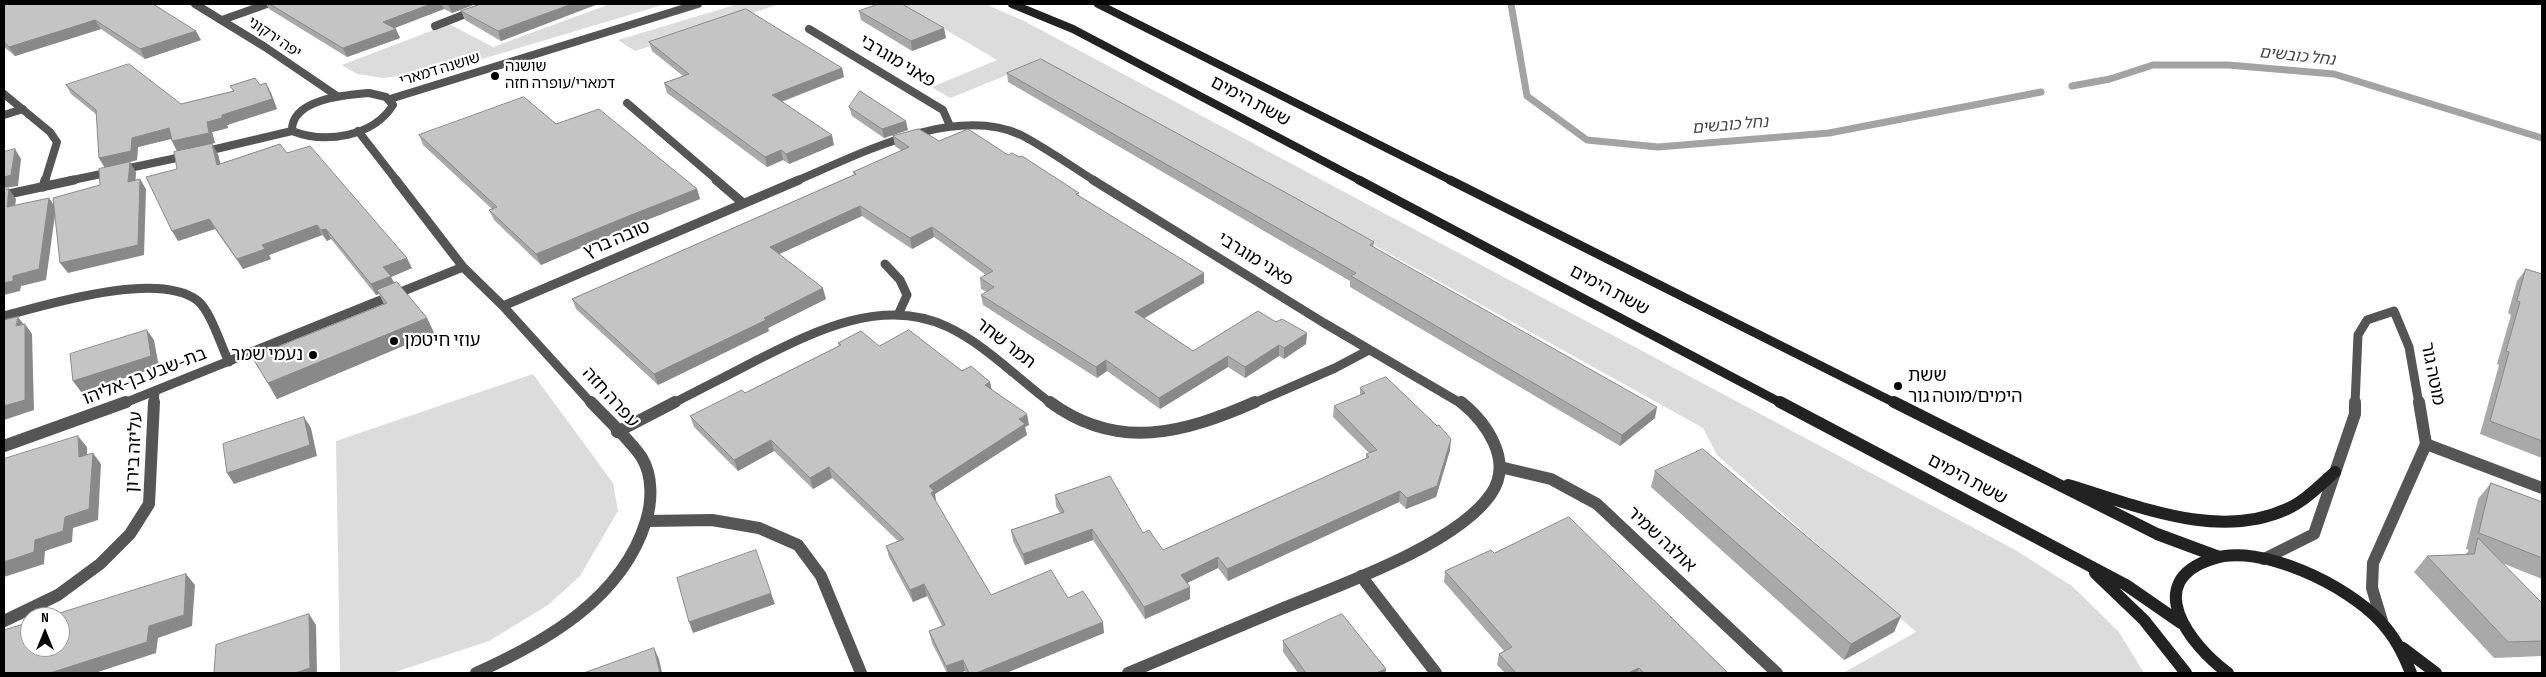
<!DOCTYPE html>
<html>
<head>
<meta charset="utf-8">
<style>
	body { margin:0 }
	#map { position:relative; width:2546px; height:677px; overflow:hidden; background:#fff; font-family:"Sofia Sans Condensed",sans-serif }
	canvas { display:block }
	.frame { position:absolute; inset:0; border:5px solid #000; pointer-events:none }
	.north { position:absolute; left:20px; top:607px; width:50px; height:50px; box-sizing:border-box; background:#fff; border:1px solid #999; border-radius:50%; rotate:0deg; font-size:14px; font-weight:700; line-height:20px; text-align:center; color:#000 }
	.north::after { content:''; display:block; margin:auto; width:18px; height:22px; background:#000; clip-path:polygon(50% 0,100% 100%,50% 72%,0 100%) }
</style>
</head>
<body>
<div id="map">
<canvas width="2546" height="677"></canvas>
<div class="frame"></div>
<div class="north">N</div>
</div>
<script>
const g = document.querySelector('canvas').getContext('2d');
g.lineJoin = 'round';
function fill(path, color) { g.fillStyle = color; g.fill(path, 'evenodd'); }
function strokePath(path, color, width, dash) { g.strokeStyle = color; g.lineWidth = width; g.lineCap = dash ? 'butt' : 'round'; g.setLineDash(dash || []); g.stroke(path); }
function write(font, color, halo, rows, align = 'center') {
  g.font = font + ' "Sofia Sans Condensed","Noto Sans Hebrew",sans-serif'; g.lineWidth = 4.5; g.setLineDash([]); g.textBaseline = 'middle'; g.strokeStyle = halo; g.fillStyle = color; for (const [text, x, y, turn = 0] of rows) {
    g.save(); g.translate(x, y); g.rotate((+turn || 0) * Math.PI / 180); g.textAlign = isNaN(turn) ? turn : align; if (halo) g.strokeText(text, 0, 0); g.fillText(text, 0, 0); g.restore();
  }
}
fill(new Path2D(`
	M610,4h56l-224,67 -59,7 -26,-4 -15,-9 107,-41 44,23z
	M738,4h42l-145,47 -17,-11z
	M902,4h83l39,17 993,530 55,35 47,46 25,41h-301l73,-41 -199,-177 -14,-27 -661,-367 -92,37 -18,-11 65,-27z
	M533,374l80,109 5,28 -38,65 -32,29 -59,36 -97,32h-52l-4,-232z`), '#dcdcdc');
strokePath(new Path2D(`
	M1511,4l16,92 60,44 71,7 171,-14 212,-41
	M2072,86l38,-7 43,-14h75l106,9 208,64`), '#a3a3a3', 7);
strokePath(new Path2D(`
	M195,4l70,43 72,49
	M222,20l45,-16
	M435,26l56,-22
	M809,29l134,81 7,16
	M4,94l46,38 7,10 -12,39
	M627,103l91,78
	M4,115l19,-6
	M358,131l39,50
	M796,181c62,-26 157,-77 225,-46 25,13 50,31 74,46`), '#555', 8);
strokePath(new Path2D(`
	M396,180l67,87 40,39 89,98
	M716,180l27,23
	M1093,180l231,143 138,81
	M43,187l2,-7
	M885,264l15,16 7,15 -9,20
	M503,306l296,-126
	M4,316c45,-12 155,-46 194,-15 13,11 23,45 31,61
	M122,404l341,-137
	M154,404l1,-12
	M672,404c28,-15 57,-29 85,-44 58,-29 126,-64 191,-33 38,18 70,52 104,77
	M1252,404l83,-36 34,-18`), '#555', 9);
strokePath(new Path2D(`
	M1050,402c68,50 134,31 205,0
	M617,432l58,-30
	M2426,444l116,44
	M4,446l122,-44
	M1500,467l51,12 46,25 180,169
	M647,521l65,-1 47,8 39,17 23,31 40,97
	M1361,576l75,97
	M4,621l54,-26 42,-31 30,-30 19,-30 5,-102
	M476,673c69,-31 146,-74 170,-152 6,-19 7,-45 -4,-63 -9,-15 -37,-41 -51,-56
	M1128,673c51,-21 102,-43 153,-64 59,-24 175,-64 210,-115 23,-33 -5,-72 -30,-92`), '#555', 12);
strokePath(new Path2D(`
	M369,93l17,4 7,8c-20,32 -68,39 -101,26 -1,-32 53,-36 77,-38z
	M390,99l308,-95
	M203,152l89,-21
	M68,181l118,-25`), '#555', 8);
strokePath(new Path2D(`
	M4,195l70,-15
	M2355,404l3,-69 9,-15 27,-9 15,36 10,57`), '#555', 9);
strokePath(new Path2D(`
	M2264,559l50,-25 41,-120v-12
	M2382,621l-10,-33 1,-25 53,-119 -7,-42`), '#555', 12);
strokePath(new Path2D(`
	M1012,4l61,25 288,152
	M1098,4l354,177`), '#222', 8);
strokePath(new Path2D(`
	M1359,180l424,224
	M1450,180l447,224`), '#222', 9);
strokePath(new Path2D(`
	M1780,402l346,183 55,38
	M1894,402l263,132 62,23
	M2068,485c68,20 149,56 219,24 18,-8 33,-24 48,-37
	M2095,573l49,47 42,53
	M2403,648l33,25
	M2228,673c-38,-28 -87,-91 -16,-114 48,-17 136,27 168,62 15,16 23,32 31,52`), '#222', 12);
fill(new Path2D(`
	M4,4h149l48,36 -56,19 -44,-30 -86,27 -11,-9z
	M266,4h210l-24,9 -8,-4 -50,19 6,10 -53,19 -78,-48z
	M598,4l-97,37 -36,-21 -4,-9z
	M859,11l87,27 -34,13 -51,-31z
	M649,42l193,26 2,9 -62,25 52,43 -45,19 -6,-4 -16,7 -100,-74 -3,-10 19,-7 -31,-25z
	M1007,73l367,169 -1,5 282,171 -35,28 -270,-159v-6l-342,-199z
	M66,85l115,19 52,-13 -3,-5 30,-1 11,8 6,16 -50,16 1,3 -16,4 3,11 -38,8 -6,-12 -33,8 -1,13 -32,8 -6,-10 -2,-43 -26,-21z
	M849,107l59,23 -24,8 -32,-22z
	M556,124l141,65 3,10 -66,26 -93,40 -47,-45 -5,-10 3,-1 -69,-64 -4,-10z
	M893,136l46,5 69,14 72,42 124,76v10l-60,35 49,33 83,-29 31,11 -1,11 -22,15 -5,-3 -34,22 -17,-11 -68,42 -53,-38 -10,7 -114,-73 -2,-10 6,-3 -6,-3 -1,-11 6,-3 -52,-38 -22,12 -50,-33 -83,38 47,45 -58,29 1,3 -111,54 -82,-76 -4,-10 282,-124 -1,-3 49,-21 -7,-5z
	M287,153l125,115 -21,9 4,7 32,34 7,15 -157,66 -25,-42 132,-53 -5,-10 -3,1 -45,-56 -4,2 -5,-6 -53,20 2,4 -28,10 -28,-40 -37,12 -1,-72 41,-15 2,10z
	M2526,269l16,5v184l-62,-24 19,-69 -2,-1 14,-49 -3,-2 9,-32z
	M838,343l41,3 83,25 28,11 2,8 37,35 -4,2 2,8 -92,59 1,8 55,93 77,3 36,35 -98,40h-40l-1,-2 -6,2h-12l-15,-30 -3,-12 13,-5 -15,-30 -14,6 -24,-45 -3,-11 12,-5 -66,-63 -19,11 -39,-38 -36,20 -44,-44 -4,-11 55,-23 94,-47z
	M1360,388l90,62 -14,47 -30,12 -7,-7 -171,79 -10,-13 -31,15 3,16 -45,20 -52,-79 -68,25 -12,-24 -2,-11 49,-17 -4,-7 -1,-11 88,38 20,17 203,-91v-5l3,-1 -36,-36 1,-11 26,-11z
	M1655,471l246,145 -7,16 -50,28 -193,-173z
	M2491,483l51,19v77l-40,-16 40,40v53l-48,2 -80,-86 13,-16 38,-1 4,-5 -3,-1 12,-50z
	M1494,553l234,120h-223l-8,-8 2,-11 5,-3 -60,-69 1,-11z
	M1283,641l103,28 -1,4h-87l-15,-21z`), '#a9a9a9');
fill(new Path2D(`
	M431,4h11l2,5 -57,22 -4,-9z
	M448,4h28l-24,9z
	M572,4h26l-97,37 -3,-10z
	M95,20l6,9 -86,27 -6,-9z
	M944,28l2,10 -34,13 -1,-10z
	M396,29l4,9 -53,19 -4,-9z
	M196,31l5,9 -56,19 -5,-10z
	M842,68l2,9 -70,27 -2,-9z
	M266,83l5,10 6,16 -50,16 1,3 -16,4 3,11 -38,8 -5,-10 50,-26z
	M906,121l2,9 -24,8 -2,-9z
	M169,128l6,10 -37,9 -1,13 -32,8 -6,-10 33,-20z
	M832,135l2,10 -45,19 -3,-10z
	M212,144l6,10 5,21 -6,-10z
	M15,149l6,10 -3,27 -14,2v-11z
	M781,150l2,10 -16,7 -2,-10z
	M130,162l6,10 -1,20 -7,-10z
	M140,179l6,10 -2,66 -76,18 -8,-10z
	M9,189l7,10 -2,18 -7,-10z
	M697,189l3,10 -66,26 -93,40 -5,-11 95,-39z
	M49,198l7,10 -10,72 -25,6 -1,5 -16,4v-12l9,-7z
	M860,206l2,10 -89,41 -3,-10z
	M209,219l6,10 -37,12 -6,-10z
	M317,225l5,10 -53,20 2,4 -28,10 -6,-10 25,-14z
	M932,227l2,10 -22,12 -2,-11z
	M326,229l5,10 -4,2 -6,-11z
	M407,258l5,10 -21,9 5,10 -19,3 2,4 -3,1 -5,-11 12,-17z
	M1204,273v10l-68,40 -1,-11z
	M823,288l3,11 -58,29 1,3 -111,54 -4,-11 110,-56z
	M18,317l7,9v-2l7,10 2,76 -30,10v-14z
	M427,318l7,15 -157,66 -9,-16z
	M147,330l7,10 5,27 -78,25 -8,-11z
	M1307,333l-1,11 -22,15v-11z
	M1279,345v11l-34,22v-11z
	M1228,356v11l-68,42 -1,-11z
	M1106,360l1,11 -10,7 -1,-11z
	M990,382l2,11 -7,-8z
	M1657,407l-2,11 -35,28 2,-11z
	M1027,414l2,11 -4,2 2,8 -92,59 1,8 -3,2 -4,-18z
	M304,417l7,11 6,28 -83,28 -7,-11z
	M78,436l9,11v21l-8,-11z
	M1451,439l-1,11 -14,47 -30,12 1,-11z
	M771,440l3,11 -36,20 -4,-11z
	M93,453l8,11 -3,56 -25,8 -1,14 -27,9 -1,13 -40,13v-15l61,-45z
	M829,467l3,11 -19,11 -3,-11z
	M1400,491l-1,11 -171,79 -1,-12z
	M1092,529l1,11 -68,25 -2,-11z
	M1218,557v11l-37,18v-11z
	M186,574l9,11 -3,41 -34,12 -2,15 -61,20h-45l99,-47z
	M924,584l3,12 -14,6 -3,-12z
	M1190,587v12l-45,20 -1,-12z
	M771,593l4,11 -82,29 -4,-11z
	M309,614l7,11 1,48h-22z
	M1901,616l-7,16 -50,28 7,-16z
	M1103,622l1,11 -98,40h-30z
	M654,648l5,11 3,14h-2z
	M963,660l2,11 -6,2h-11l-2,-7z
	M1639,668l-2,5h-9z
	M1386,669l-1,4h-9z`), '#898989');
const building = new Path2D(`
	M4,4h149l43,27 -56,18 -45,-29 -86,27 -5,-5z
	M270,4h161l-48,18 13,7 -53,19z
	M481,4h91l-74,27 -37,-20z
	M879,4h23l42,24 -33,13 -52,-30z
	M746,9l96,59 -70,27 60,40 -46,19 -5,-4 -16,7 -101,-74 25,-9 -40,-32z
	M1041,59l249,136 84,47 -4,3 287,162 -35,28 -271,-159 5,-3 -349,-200z
	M129,64l52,40 53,-13 -4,-5 25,-8 5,7 6,-2 6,16 -50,16v3l-15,4 2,11 -37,8 -3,-13 -37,10 -1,13 -32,7 -3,-48 -30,-25z
	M860,91l46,30 -24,8 -33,-22z
	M524,97l32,27 43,-15 98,80 -66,26 -95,39 -47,-44 8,-3 -78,-72z
	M919,129l20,12 29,-12 40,26 4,-2 7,4 3,-1 57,37 -3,1 128,79 -69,39 58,39 65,-40 18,11 6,-3 25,14 -23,15 -5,-3 -34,22 -17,-11 -69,42 -53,-38 -10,7 -115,-72 13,-8 -14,-9 13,-7 -61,-44 -22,11 -50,-32 -90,41 53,41 -59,30 2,2 -112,54 -82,-75 284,-125 -3,-2 56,-25 -16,-11z
	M212,144l5,21 63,-21 7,9 23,-7 97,112 -24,9 8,9 -20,8 -45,-55 -5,1 -4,-5 -55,20 3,4 -28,10 -28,-40 -37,12 -26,-54 31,-8 -3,-17z
	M15,149l-4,26 -7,2v-25z
	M130,162l-2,20 12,-3 -2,66 -78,18 -7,-65 47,-13 -1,-16z
	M9,189l-2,18 42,-9 -10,71 -26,7v5l-9,2v-93z
	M2526,269l16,5v167l-52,-20 19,-69 -3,-1 14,-49 -3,-1z
	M397,282l30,36 -159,65 -16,-26 135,-54 -10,-13z
	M18,317l-2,9 9,-2v76l-21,6v-86z
	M147,330l4,26 -78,25 -3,-27z
	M909,330l53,41 9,-5 19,16 -5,3 42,29 -8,5 6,5 -96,62 5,5 -3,2 60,102 60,-25 17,28 15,-7 20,31 -127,51h-7l-6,-13 -17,6 -17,-35 16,-6 -21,-41 -14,6 -24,-44 18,-7 -75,-72 -19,11 -39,-38 -37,20 -44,-44 52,-26 3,3 96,-48 -3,-2 23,-12 18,15z
	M1386,377l51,49 2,-1 12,14 -14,47 -30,12 -7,-7 -173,78 -9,-12 -37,18 9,12 -46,20 -52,-78 -69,25 -12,-24 53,-18 -9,-17 55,-19 33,57 6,-3 14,20 206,-93 -3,-3 11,-4 -43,-44 31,-13 -5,-5z
	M304,417l6,28 -83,28 -4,-29z
	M78,436l1,21 14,-4 -4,56 -24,8 -2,14 -28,9 -1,12 -30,10v-103z
	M1703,449l198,167 -50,28 -196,-173z
	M2491,483l51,19v56l-63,-25z
	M1569,517l159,156h-84l-5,-5 -11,5h-112l-17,-19 13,-7 -67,-76 46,-21 3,3z
	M2478,538l64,65v38l-34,1 -81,-86 47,-2z
	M756,550l15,43 -82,29 -12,-44z
	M186,574l-2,41 -35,11 -2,16 -97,31h-46v-43l26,-8v25h30v-30h-13z
	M309,614l1,54 -15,5h-81l2,-28z
	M1342,614l44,55 -10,4h-70l-23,-32z
	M654,648l6,25h-76z`);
fill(building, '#c4c4c4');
strokePath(building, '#898989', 1);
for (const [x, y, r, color] of [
	[495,76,5,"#000"],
	[394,341,5,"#000"],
	[313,355,5,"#000"],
	[1898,386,5,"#000"]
]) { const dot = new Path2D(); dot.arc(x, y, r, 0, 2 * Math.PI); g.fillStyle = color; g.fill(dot); strokePath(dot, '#fff', 2); }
write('15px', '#000', '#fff', [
	["יפה ירקוני",274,38,34],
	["שושנה דמארי",440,70,-17]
]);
write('15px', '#000', '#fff', [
	["שושנה",505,67],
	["דמארי/עופרה חזה",505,84]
], 'left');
write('italic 16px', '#444', '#fff', [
	["נחל כובשים",2297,57,6],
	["נחל כובשים",1730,126,-5]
]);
write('18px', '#000', '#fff', [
	["פאני מוגרבי",897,62,31],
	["ששת הימים",1250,102,28],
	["טובה ברץ",617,240,-23],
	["פאני מוגרבי",1255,260,32],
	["ששת הימים",1609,291,28],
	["תמר שחר",1005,344,38],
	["מוטה גור",2432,374,79],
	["בת-שבע בן-אליהו",145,377,-21],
	["עפרה חזה",610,398,48],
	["עליזה בירון",135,452,-87],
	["ששת הימים",1967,480,28],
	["אולגה שמיר",1661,540,43]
]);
write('18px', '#000', '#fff', [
	["עוזי חיטמן",404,341],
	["נעמי שמר",303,355,"right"],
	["ששת",1908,376],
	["הימים/מוטה גור",1908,397]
], 'left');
</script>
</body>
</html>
